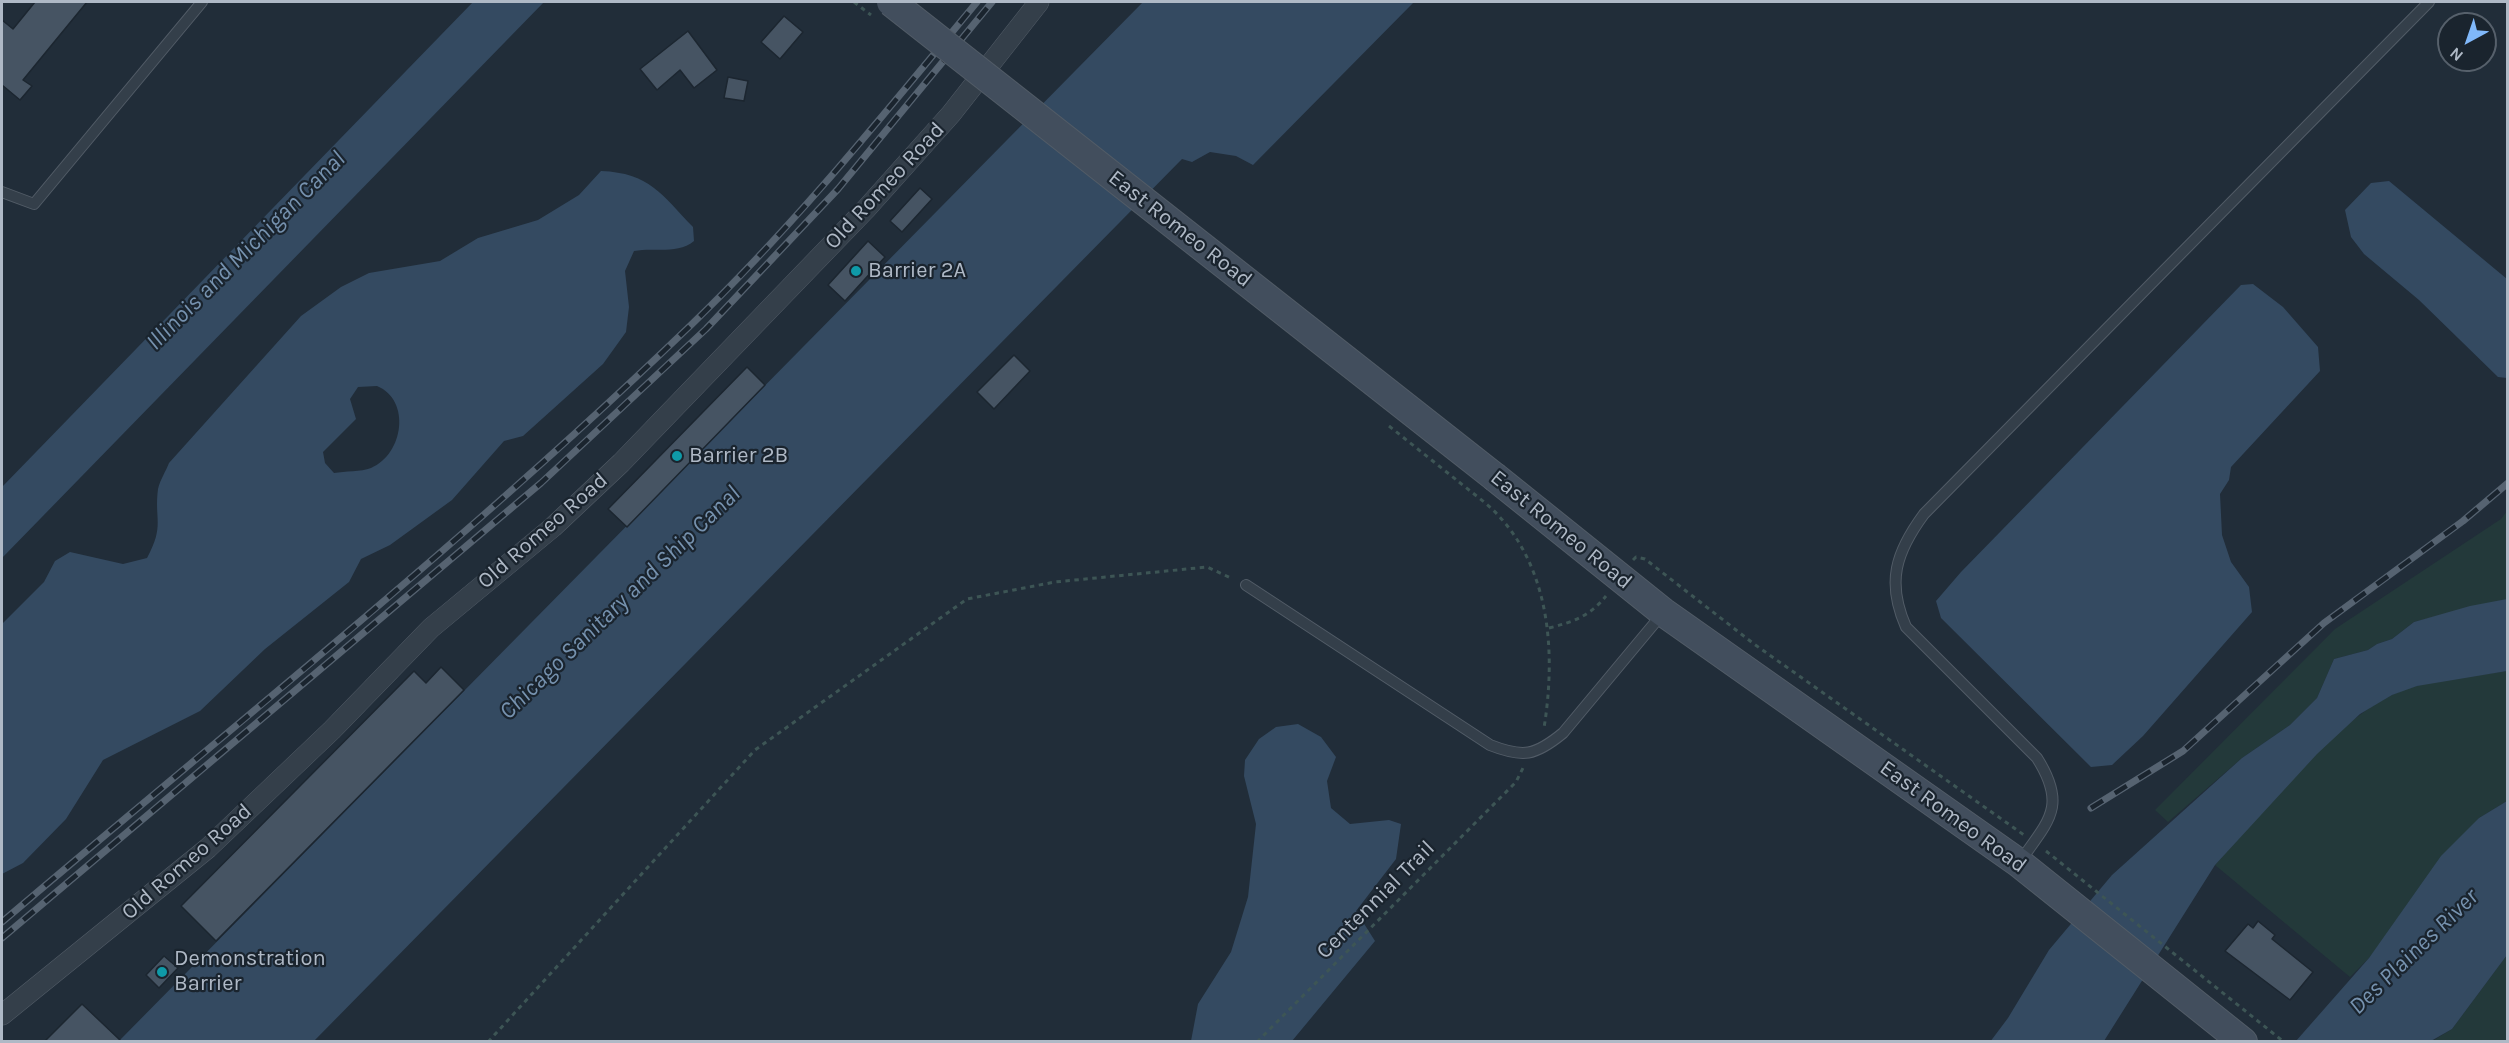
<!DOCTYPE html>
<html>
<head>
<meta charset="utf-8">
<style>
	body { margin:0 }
	#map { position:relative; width:2509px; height:1043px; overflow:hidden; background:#212d39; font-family:Karla,sans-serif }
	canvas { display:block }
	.frame { position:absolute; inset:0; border:3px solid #afb9c6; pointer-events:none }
	.north { position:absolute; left:2437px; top:12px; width:60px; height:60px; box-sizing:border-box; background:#1a242e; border:2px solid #56606b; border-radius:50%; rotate:220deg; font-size:16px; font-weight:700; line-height:24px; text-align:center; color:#afb9c6 }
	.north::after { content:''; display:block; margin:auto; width:21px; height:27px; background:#80b8fa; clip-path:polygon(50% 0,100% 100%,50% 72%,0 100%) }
</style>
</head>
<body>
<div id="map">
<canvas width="2509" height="1043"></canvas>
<div class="frame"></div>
<div class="north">N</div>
</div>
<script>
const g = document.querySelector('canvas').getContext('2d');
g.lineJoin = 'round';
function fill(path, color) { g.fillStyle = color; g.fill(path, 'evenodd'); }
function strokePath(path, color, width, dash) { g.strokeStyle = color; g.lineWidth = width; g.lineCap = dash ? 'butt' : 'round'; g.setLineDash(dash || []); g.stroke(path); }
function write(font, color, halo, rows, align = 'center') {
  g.font = font + ' Karla,sans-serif'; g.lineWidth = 4.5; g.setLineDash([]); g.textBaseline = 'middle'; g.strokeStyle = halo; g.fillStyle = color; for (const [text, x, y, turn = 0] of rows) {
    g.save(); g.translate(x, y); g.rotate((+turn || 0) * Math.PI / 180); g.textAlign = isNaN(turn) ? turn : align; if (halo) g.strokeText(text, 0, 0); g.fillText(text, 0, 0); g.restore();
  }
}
fill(new Path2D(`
	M2507,511v88l-93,23 -22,17 -15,5 -9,6 -34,9 -17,39 -27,27 -48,33 -74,64 -13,-12 180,-181 166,-110z
	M2507,671v130l-28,17 -110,140 -19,19 -135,-112c46,-50 116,-141 177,-170 34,-17 78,-18 115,-24z
	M2507,955v86l-76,1 21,-13z`), '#23393a');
fill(new Path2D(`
	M473,2h71l-542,556v-71z
	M1143,2h271l-161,163 -17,-9 -26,-4 -18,10 -10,-3 -868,882 -196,1z
	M601,171c49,2 60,23 92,56l1,14c-17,14 -40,6 -60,10l-9,20 4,36 -3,25 -23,32 -80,72 -19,5 -52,59 -62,45 -29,14 -12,23 -84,67 -65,62 -97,49 -37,59 -43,44 -21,11v-250l42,-42 11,-21 15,-9 53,12 24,-6c18,-33 7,-38 11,-69 2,-9 8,-18 11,-26l132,-147 40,-29 28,-14 71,-12 38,-23 60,-18 41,-25zM377,386c34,14 27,68 -6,82 -10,4 -26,3 -37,5l-9,-10 -2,-11 33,-33 -6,-20 8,-12z
	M2389,181l118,98v99l-9,-1 -79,-77 -55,-46 -13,-17 -6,-27 26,-27z
	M2253,284l30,23 35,40 2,24 -89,96 -2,13 -9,14 2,41 9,27 18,25 3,25 -109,124 -31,29 -21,2 -150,-149 -5,-17 25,-29 280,-287z
	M2507,599v72l-90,15 -25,9 -32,19 -43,40 -102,111 -111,176 -114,1 18,-24 41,-68 63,-75 130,-117 48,-33 27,-27 17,-39 34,-9 9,-6 15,-5 22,-17 56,-16z
	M1298,724l23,13 15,20 -9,24 4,27 19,16 39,-4 12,4 -5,35 -40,52 19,30 -83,100h-101l7,-37 33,-52 17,-55 8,-73 -12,-48 1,-16 14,-21 17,-12z
	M2507,801v154l-55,74 -21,12h-135l73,-83 72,-102 38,-38z`), '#344a61');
const building = new Path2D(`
	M35,2h52l-64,78 9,6 -12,14 -18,-15v-65l11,9z
	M784,16l19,16 -23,27 -19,-17z
	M688,31l29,39 -23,18 -14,-18 -23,20 -17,-21z
	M728,77l20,4 -4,20 -20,-3z
	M920,188l12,11 -30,33 -12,-11z
	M868,241l17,16 -40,44 -17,-16z
	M1014,355l16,16 -36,38 -17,-17z
	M747,367l18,18 -138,142 -19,-18z
	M441,667l23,23 -248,251 -35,-35 233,-235 12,12z
	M2258,921l17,14 -3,4 41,33 -23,28 -65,-49 23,-27 5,4z
	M164,956l14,12 -19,20 -13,-13z
	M82,1004l39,37h-76z`);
fill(building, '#465463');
strokePath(building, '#1c2630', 1.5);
const lane = new Path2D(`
	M2,192l32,12 168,-202
	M1246,585l244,160c33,13 45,11 73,-12l100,-120
	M2019,863c29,-42 49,-56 18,-105l-131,-131c-20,-45 -10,-75 18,-113l505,-512`);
const street = new Path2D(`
	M2,1015l206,-167 124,-118 99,-102 122,-101 68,-64 245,-254 85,-95 88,-112`);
const secondary = new Path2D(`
	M1496,478l167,134 356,251 224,179`);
strokePath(lane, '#525c67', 12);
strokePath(street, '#525c67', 21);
strokePath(secondary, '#525c67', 30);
strokePath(new Path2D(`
	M1459,482c11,9 22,17 32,26 60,57 65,145 53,220
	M1633,560l3,-3 9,2 109,85 270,191
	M1549,628c24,-6 41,-12 57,-32
	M2046,851l238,191
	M488,1042l267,-292 212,-151 88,-17 152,-15 26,12
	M1257,1042l259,-260 8,-16`), '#3d5555', 3, [4.5, 4.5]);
strokePath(lane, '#343f4a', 10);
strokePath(street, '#343f4a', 20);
strokePath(secondary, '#424e5d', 28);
const rail = new Path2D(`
	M2091,808l92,-57 141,-128 139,-102 45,-38
	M2,922c231,-196 470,-386 689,-597 104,-100 194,-212 286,-323
	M2,938l539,-455 165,-154 132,-140 154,-187`);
strokePath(rail, '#566371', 7);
strokePath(rail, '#1a242e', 4.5, [14]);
const secondaryBridge = new Path2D(`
	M891,2l605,476`);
strokePath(secondaryBridge, '#525c67', 30, []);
strokePath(new Path2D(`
	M854,2l17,13
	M1389,426l70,56`), '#3d5555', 3, [4.5, 4.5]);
strokePath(secondaryBridge, '#424e5d', 28);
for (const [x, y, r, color] of [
	[856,271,6,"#0f9aa8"],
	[677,456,6,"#0f9aa8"],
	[162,972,6,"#0f9aa8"]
]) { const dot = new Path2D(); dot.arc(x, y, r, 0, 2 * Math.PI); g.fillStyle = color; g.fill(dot); strokePath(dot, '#1a242e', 2); }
write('22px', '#afb9c6', '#1a242e', [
	["Old Romeo Road",885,186,-47],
	["East Romeo Road",1180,229,38],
	["East Romeo Road",1561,530,39],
	["Old Romeo Road",543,531,-41],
	["East Romeo Road",1953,817,36],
	["Old Romeo Road",187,862,-41],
	["Centennial Trail",1376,900,-45]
]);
write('22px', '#afb9c6', '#1a242e', [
	["Barrier 2A",868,271],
	["Barrier 2B",689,456],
	["Demonstration",174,959],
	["Barrier",174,984]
], 'left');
write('italic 24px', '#7692af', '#1a242e', [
	["Illinois and Michigan Canal",246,251,-45],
	["Chicago Sanitary and Ship Canal",620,603,-44],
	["Des Plaines River",2414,952,-44]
]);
</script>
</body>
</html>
